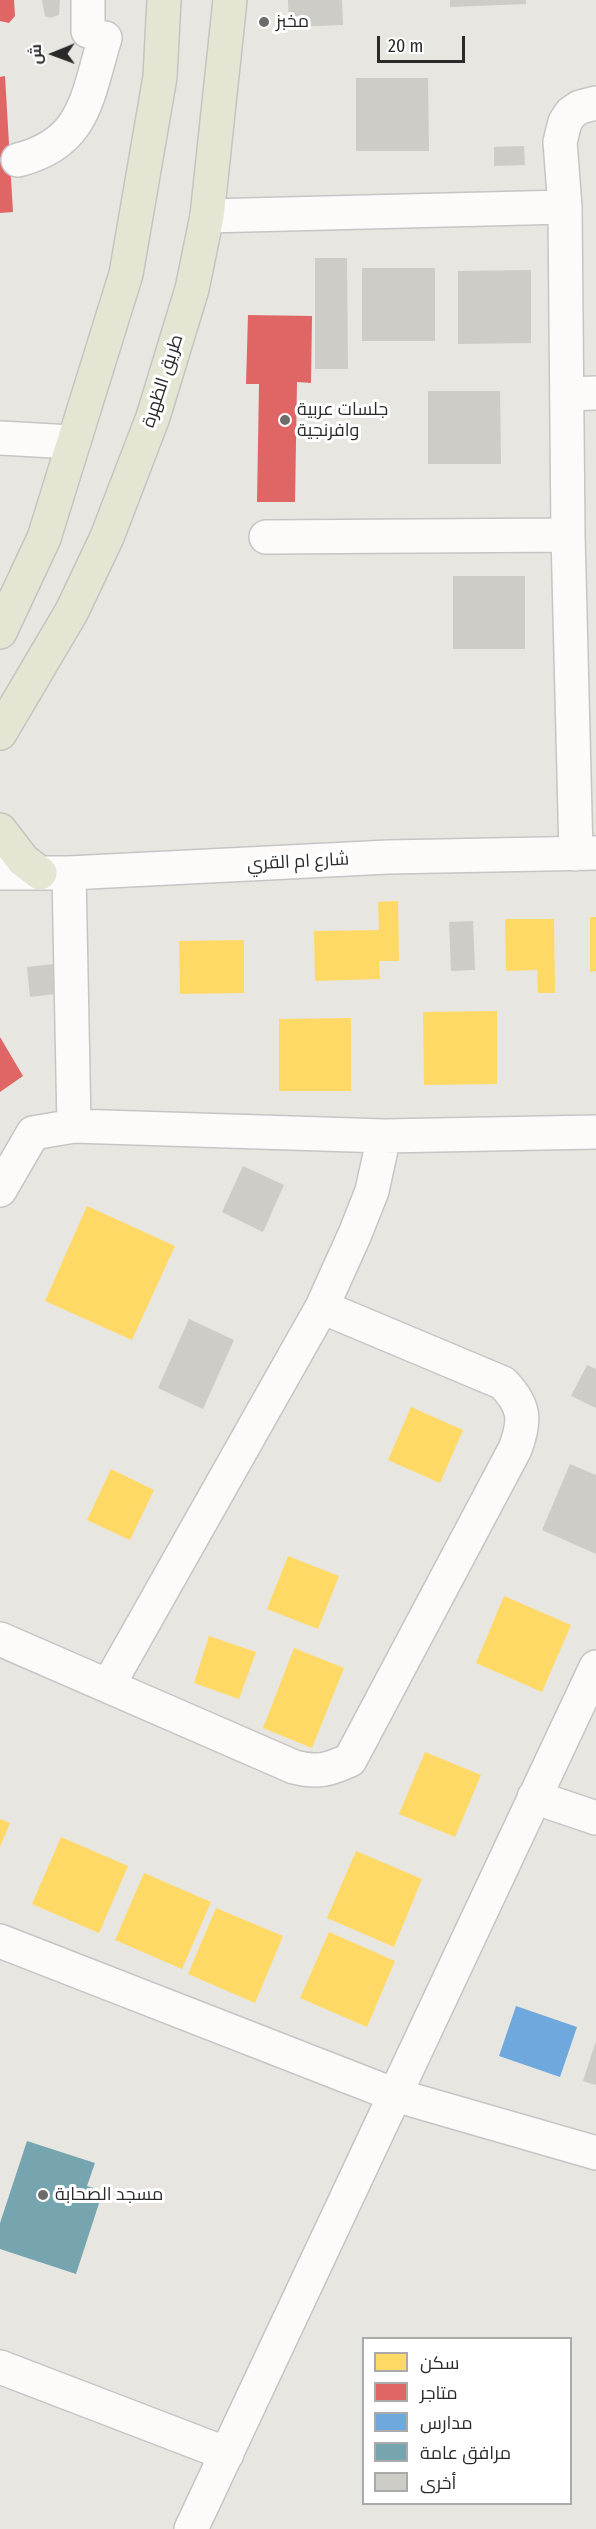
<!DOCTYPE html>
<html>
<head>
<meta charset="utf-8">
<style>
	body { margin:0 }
	#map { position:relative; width:596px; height:2529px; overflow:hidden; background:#e8e6e0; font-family:"Fira Sans Condensed",Cairo,sans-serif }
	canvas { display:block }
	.legend { position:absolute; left:362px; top:2337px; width:210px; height:168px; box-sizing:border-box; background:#fff; border:2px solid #aaa; margin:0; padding:8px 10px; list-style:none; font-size:18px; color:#2a2a2a }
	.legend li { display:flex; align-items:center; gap:12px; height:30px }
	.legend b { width:30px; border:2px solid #aaa }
	.north { position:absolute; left:24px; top:24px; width:60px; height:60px; -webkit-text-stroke:4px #fff; paint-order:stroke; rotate:269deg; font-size:16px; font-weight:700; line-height:24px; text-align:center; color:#2a2a2a }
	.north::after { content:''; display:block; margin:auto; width:21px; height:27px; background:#2a2a2a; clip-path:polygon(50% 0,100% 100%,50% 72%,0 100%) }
	.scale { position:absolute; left:377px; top:36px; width:88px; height:27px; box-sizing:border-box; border:3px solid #2a2a2a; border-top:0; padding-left:8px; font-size:18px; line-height:21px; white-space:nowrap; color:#2a2a2a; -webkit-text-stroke:4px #fff; paint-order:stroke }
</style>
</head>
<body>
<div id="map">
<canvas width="596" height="2529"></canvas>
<ul class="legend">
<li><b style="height:16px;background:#ffd966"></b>سكن</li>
<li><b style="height:16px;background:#e06666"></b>متاجر</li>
<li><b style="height:16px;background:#6fa8dc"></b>مدارس</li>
<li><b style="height:16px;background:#76a5af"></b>مرافق عامة</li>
<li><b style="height:16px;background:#cdccc7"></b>أخرى</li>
</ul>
<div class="north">ش</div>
<div class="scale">20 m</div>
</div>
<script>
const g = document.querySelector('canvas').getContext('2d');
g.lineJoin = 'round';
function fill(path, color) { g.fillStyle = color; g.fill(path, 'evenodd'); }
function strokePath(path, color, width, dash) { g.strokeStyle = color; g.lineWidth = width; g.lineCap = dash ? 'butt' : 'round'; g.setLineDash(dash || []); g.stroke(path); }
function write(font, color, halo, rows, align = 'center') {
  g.font = font + ' "Fira Sans Condensed",Cairo,sans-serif'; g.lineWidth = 6; g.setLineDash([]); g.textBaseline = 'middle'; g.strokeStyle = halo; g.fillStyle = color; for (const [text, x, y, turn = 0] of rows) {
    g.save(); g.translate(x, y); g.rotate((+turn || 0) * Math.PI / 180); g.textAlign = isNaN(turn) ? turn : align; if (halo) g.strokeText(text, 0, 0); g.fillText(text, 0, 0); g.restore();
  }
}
fill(new Path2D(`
	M398,901l1,60h-20l1,18 -65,2 -1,-50 65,-1 -1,-28z
	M590,917h6v54l-6,1z
	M505,919h49l1,74h-17l-1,-23 -31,1z
	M244,940v53l-64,1 -1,-53z
	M497,1011v73l-73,1 -1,-73z
	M351,1018v73h-72v-72z
	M87,1206l88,40 -43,94 -87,-39z
	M411,1407l52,23 -23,53 -52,-23z
	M111,1469l43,21 -24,50 -43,-20z
	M288,1556l51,20 -21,53 -51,-20z
	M504,1596l67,29 -29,67 -66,-29z
	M209,1636l47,16 -17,47 -45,-16z
	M294,1648l50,20 -32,80 -49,-20z
	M425,1752l56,23 -26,62 -56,-23z
	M0,1819l10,4 -10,24z
	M61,1837l67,29 -29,67 -67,-29z
	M356,1851l66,28 -28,68 -67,-29z
	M144,1873l67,29 -29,67 -67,-29z
	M216,1908l67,28 -28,67 -67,-29z
	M329,1932l66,29 -28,66 -67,-29z`), '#ffd966');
fill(new Path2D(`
	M0,0h14l1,16 -6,7 -9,-2z
	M5,76l8,136 -13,1v-136z
	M248,315l64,1 -1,67 -14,-1 -2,120h-38l2,-118h-13z
	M0,1037l23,39 -23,16z`), '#e06666');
fill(new Path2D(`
	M516,2006l61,21 -17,50 -61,-21z`), '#6fa8dc');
fill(new Path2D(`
	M27,2141l68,22 -8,23 16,5 -27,83 -76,-25v-26z`), '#76a5af');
fill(new Path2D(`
	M42,0h18l-1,15 -9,3 -5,-2z
	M288,0h54l1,25 -54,2z
	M450,0h76v4l-76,3z
	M356,78h72l1,73h-73z
	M524,146l1,19 -31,1v-19z
	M315,258h32l1,111h-33z
	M362,268h73v73h-73z
	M531,270v73l-73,1v-73z
	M428,391h72l1,73h-73z
	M453,576h72v73h-72z
	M473,921l2,49 -24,1 -2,-49z
	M53,964l3,30 -26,3 -3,-30z
	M243,1166l41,19 -21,47 -41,-20z
	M189,1319l45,21 -31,69 -45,-21z
	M587,1365l9,4v39l-25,-12z
	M570,1464l26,11v79l-54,-24z
	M596,2041v44l-13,-4z`), '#cdccc7');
const minor = new Path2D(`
	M88,0v31
	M18,160c68,-17 69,-64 87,-122
	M207,216l358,-9
	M567,394l29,-1
	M0,438l72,4
	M266,537l302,-2
	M576,854l-8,-319 -3,-328 -5,-65 5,-20 6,-9 9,-6 16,-4
	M0,873h69l319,-16 208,-4
	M69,873l5,253
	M0,1190l33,-57 41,-7 310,10 212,-4
	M0,1639l294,128c24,6 34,3 56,-7l165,-311c11,-29 10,-43 -12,-66l-181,-76
	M108,1686l214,-379 33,-73 17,-43 12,-55
	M534,1797l62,21
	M0,1941l395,154 201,58
	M0,2367l227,87
	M191,2529l405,-862`);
const major = new Path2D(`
	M0,632l44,-94 82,-264 34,-197 4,-77
	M0,733l72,-122 35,-74 46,-120 39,-128 15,-73 23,-216
	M0,830l23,30 17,13`);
strokePath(minor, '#c6c5c5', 36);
strokePath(major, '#c4c4c1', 36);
strokePath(minor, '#fcfbfa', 33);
strokePath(major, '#e5e5d4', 33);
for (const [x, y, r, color] of [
	[264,22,6,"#6c6c6a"],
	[285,420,6,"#6c6c6a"],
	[43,2195,6,"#6c6c6a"]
]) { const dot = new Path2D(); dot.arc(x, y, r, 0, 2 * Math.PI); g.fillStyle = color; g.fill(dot); strokePath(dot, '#fff', 2); }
write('18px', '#2a2a2a', '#fff', [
	["مخبز",276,22],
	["جلسات عربية",297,410],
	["وافرنجية",297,431],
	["مسجد الصحابة",55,2195]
], 'left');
write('18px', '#2a2a2a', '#fff', [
	["طريق الظهرة",163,381,-72],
	["شارع ام القري",298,862,-3]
]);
</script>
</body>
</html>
